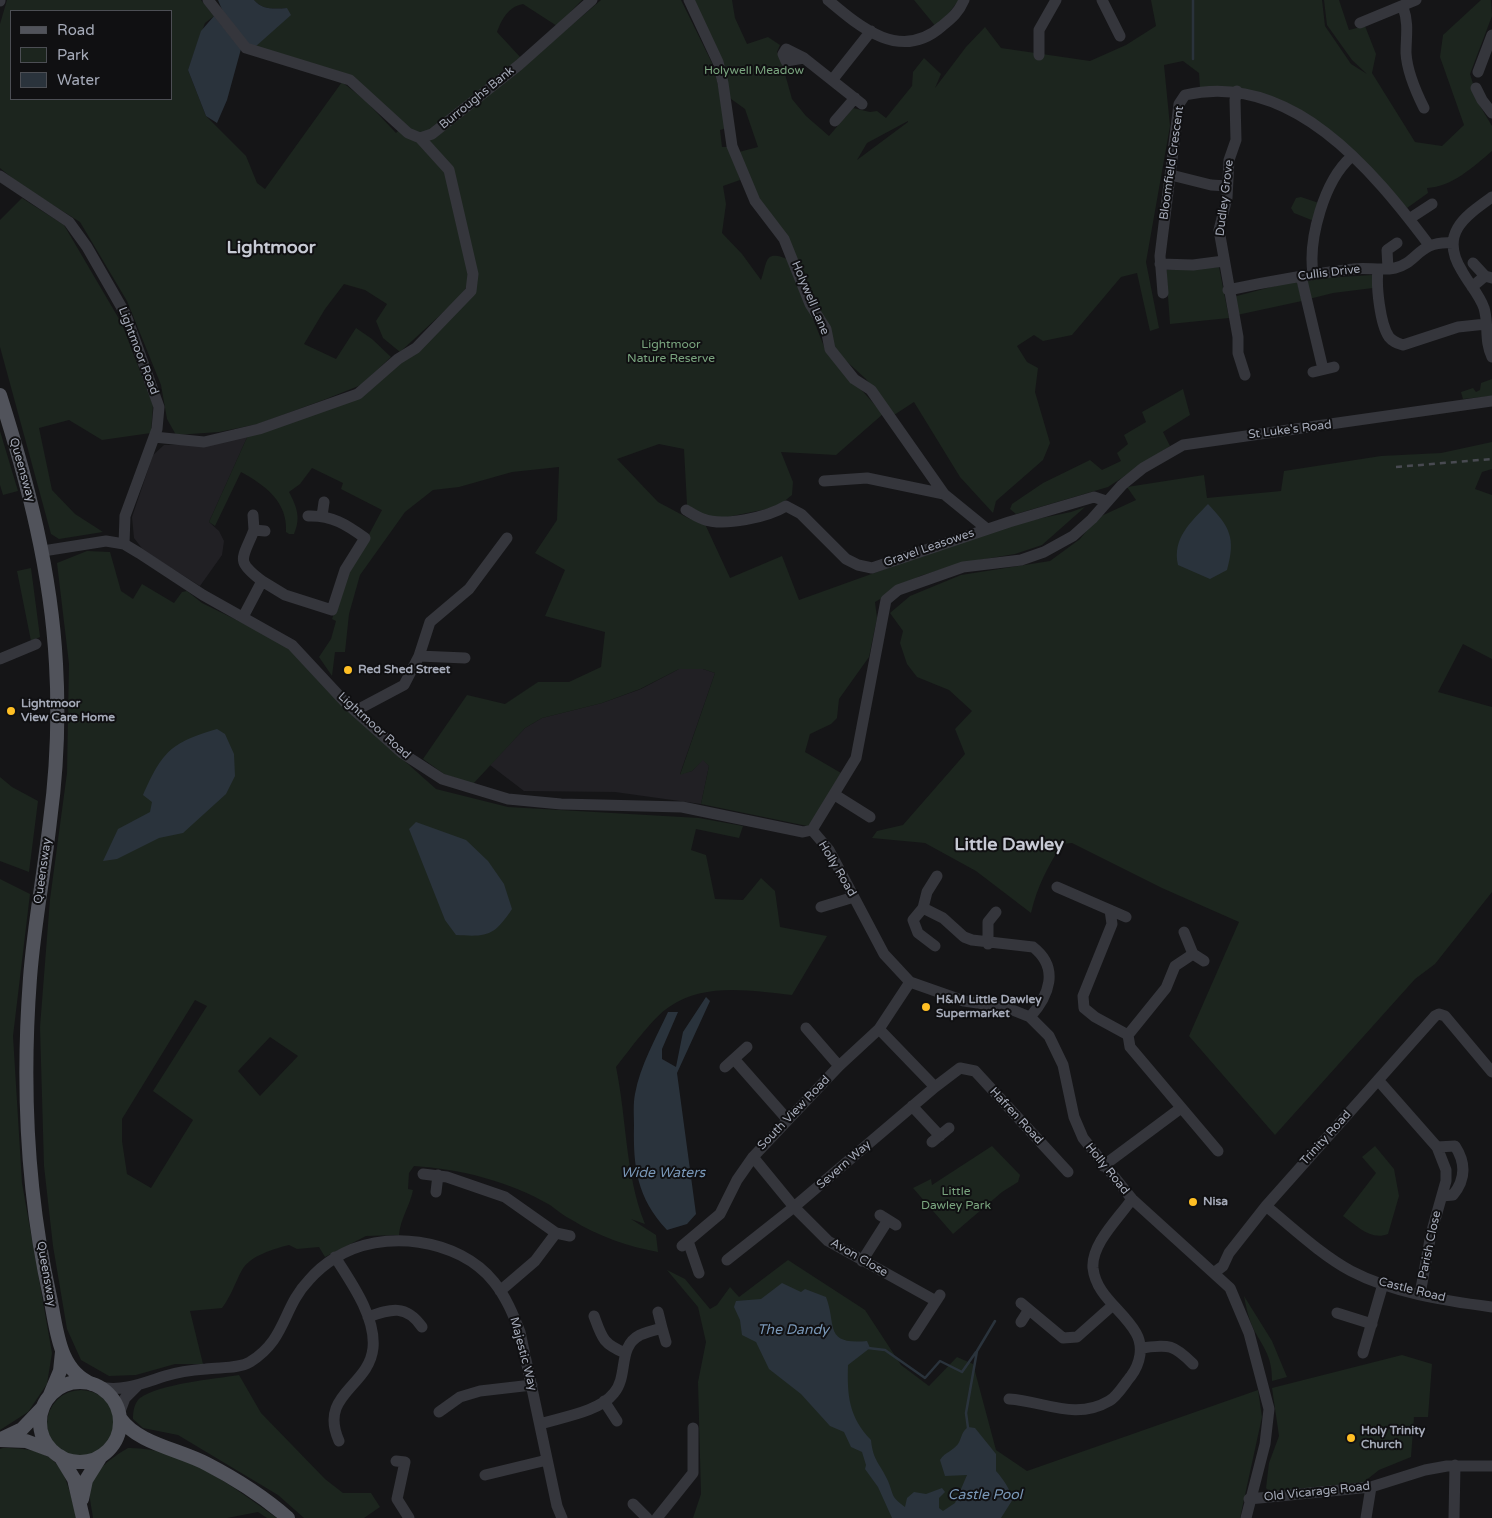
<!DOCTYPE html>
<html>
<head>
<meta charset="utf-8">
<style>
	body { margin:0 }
	#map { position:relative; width:1492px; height:1518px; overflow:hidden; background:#151517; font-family:"Varela Round",sans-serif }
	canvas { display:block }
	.legend { position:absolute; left:10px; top:10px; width:162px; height:90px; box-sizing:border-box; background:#101012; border:1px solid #4c4e54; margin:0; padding:6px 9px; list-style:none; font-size:15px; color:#a5aab8 }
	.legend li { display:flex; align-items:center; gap:10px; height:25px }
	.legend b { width:25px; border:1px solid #4c4e54 }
</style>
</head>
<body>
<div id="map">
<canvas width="1492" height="1518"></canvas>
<ul class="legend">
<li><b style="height:6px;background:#51535b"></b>Road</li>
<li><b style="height:14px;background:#1c251e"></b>Park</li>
<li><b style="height:14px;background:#2a333c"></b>Water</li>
</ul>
</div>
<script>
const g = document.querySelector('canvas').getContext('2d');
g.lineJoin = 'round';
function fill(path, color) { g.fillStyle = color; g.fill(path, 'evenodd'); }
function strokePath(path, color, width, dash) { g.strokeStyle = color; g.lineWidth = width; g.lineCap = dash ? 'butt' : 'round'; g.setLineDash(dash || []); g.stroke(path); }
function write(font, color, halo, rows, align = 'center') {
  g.font = font + ' "Varela Round",sans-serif'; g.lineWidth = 4; g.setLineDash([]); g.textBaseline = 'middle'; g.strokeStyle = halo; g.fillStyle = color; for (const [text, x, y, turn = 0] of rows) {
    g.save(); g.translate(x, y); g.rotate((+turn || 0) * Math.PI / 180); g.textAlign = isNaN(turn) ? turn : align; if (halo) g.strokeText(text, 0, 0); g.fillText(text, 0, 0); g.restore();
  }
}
fill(new Path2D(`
	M249,433l-40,89 10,9 5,10 -2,14 -22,31 -56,-35 -10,-13 -2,-21 21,-62 11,-10h41z
	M679,669h24l12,4 -35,101 12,-3 11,-12 6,7 -8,38 -86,-12 -91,-1 -34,-26 35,-37 17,-10 60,-15 39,-14z`), '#212024');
fill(new Path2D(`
	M7,0h194l13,16 -9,7 -17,47 18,46 40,40 11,27 8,6 77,-107 23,18 31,33 8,-8 -50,-47 -99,-31 32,-39c-12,1 -25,2 -33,-8h328l-25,26 -34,-22c-15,3 -21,15 -26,28l24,26 -3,13 83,-71h80l33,67 13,61 -7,2 2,17h8l10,33 -17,6 3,18 -4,29 20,21 19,26c7,-20 3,-31 29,-20l35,89 58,65 -47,41 -55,-3 12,30 -1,13 -15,12 -50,10h-19l-21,-12 -3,-56 -25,-5 -42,15 41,43 30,16 17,6 25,54 52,-22 17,44 209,-75 63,-13 14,-5 -43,38 -27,9 -48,8 -47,14 -45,26 2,16 -8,39 -30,42 -2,19 -6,6 -21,10 -5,18 36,21 -29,54 -111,-23 8,-38 -6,-6 -11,11 -12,4 35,-102 -12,-4h-24l-39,20 -38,14 -60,15 -17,10 -52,56 -29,-10 -21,-15 44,-64 38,9 33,-22h31l32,-15 4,-35 -60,-16 20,-46 -30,-17 22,-33 2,-53 -47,5 -53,15 -26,3 -28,22 -45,63 -11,39 -4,38h-10l-3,24 -13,-19 12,-18 5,-18 -4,-2 17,-47 33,-62 -41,-21 2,-6 -31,-15 -12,16 -11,8c8,15 12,26 5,42h-5l-3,-2c2,-30 -21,-47 -45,-60l-26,54 -6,-4 40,-89 98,-31 125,-106 -3,-14 -7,13 -62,57 -17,-14 -7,-17 11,-17 -22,-14 -21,-6 -19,25 -21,35 32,15 20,-31 16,11 19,18 -30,28 -35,14 -68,25 -39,8 -43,3 -9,-16 -6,-34 -34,-84 -47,-79 -61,-38 -19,-16v-144zM11,11h160v88h-160z
	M690,0h42l3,18 12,26 21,-7 12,8 -3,7 10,15 -2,7 7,25 14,17 23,20 24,-28 17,4 7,-1 9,7 26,-32 1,-14 11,-14 17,16 -6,14 31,-41 19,-20 16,21 89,13 36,-16 30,-19 -5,-26h171l3,26 26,38 16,10 -15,-14 -25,-35 -3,-25h15l10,30 16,-4 11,28 -4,19 43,69 27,4 22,-21 -24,-68 3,-22 38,-35h10l1,16 -22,58 10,32 12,20v25c-19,16 -40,36 -65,37l1,5 -21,15 -104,-95 -103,-25 -1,-15 -16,-12 -19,4 6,61 -24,136 13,66 -9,3 -13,-58 -16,4 -49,58 -29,6 -9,-6 -17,11 10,16 11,6 -3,24 15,51 -7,17 -47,41 -3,12 -33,-36 -46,-75 -20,13 -28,-36 -22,-20 -11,-14 -49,-106 -29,-38 -16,-49 19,-5 -13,-38 -18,-13zM908,121v1l-51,38 10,-17z
	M914,0h45l-22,28z
	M1301,197l18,6 -5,18 -20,-8 -3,-5 5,-10z
	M22,198l42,27 58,99 31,81 -2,28 -49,7 -33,-20 -30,8 13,62 23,24 28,18 -44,7 -8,-5 -51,-187v-127z
	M1219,267l10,51 -59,6 -4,-54z
	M1372,275l1,13 -40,5 -24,6 -4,-16 5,-4z
	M1290,282h7l5,19 -65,14 -4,-18z
	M1492,379v17l-29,3 -2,-7 12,-4 3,4 4,-2 1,-7z
	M1183,389l7,26 -27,17 7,14 -62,41 -92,27 -6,-5 2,-5 31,-21 47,-23 12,10 19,-9 -4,-8 11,-9 -4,-9 22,-13 -4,-10z
	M0,431l18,60 -15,4 -3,-10z
	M1492,442v27l-10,3 -7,17 17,6v164l-29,-15 -25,48 54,15v185l-57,72 -20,15 -140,156 -86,-99 50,-114 -77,-34 -90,-45 -10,1c-14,22 -25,43 -31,69l-55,-42 -51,-28 -53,-5 5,-7 26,-6 62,-71 -10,-25 17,-18 -23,-21 -32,-13 -10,-13 -7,-21 3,-12 -13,-18 20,-17 51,-21 89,-14 30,-22 17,-21 39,-18 -9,-13 77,-12 3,23 74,-7 3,-20 97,-15 60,-3z
	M87,551l23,1 11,39 12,8 9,-15 32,19 8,-11 5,-1 15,12 65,32 25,16 51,55 93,83 72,18 191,11 44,8 -4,12 -43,-9 -5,21 15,5 9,44 28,1 18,-22 14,13 5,36 47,9 -35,59c-41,-4 -87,-13 -123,12 -16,10 -41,45 -53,60 11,53 9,107 29,157l-14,-5 25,16 2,17c-28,-5 -61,-16 -86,-32 -8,-4 -15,-10 -22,-15 -41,-24 -90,-36 -136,-39l-5,7 -1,16 5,1c-3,16 -13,29 -14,45l-33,1 -41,21 -6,-10 -22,2 -8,-4c-15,4 -38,10 -47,25 -7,13 -11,26 -20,38l-32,3 13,53h-28l-39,11 -27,1 -28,-16 -14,-31 -14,-83 -9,-80 -4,-139 10,-128 17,-126 2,-109 -12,-101zM195,1000l12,6 -54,85 40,29 -42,68 -24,-14 -5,-33v-22zM270,1037l28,19 -38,40 -22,-25z
	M31,568l9,69 -9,4 -14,-70z
	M0,777l12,10 26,14 -9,71 -29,-11z
	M0,879l30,15 -17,142 9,147 30,170 -5,31 -19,28 -28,18z
	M992,1146l28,29 -2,7 -16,10 -49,42 -40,-46 18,-9 1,6z
	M1375,1146l19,23 5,27 -11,38c-17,7 -31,-8 -45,-18l33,-43 -14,-16z
	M788,1260l77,50 36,55 28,21 28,-29 16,7 23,86 31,21 231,-81 4,27 -22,101h-547l8,-24 -3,-112 8,-40 -8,-35 -31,-37 18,9 25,30 7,-4 13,-18 9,10z
	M1244,1296l28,45 15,36 -15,4c0,-24 -7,-31 -18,-51 -5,-10 -8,-23 -10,-34z
	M1402,1355l30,9 -4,53h-14l-3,40 -32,13 -19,15 -88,9 -6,-6 3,-25 10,-27 -7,-48z
	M239,1375l22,38 64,66 18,14h28l9,14 -16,11h-60l-26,-23 -100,-60 -35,-7 -10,-9c0,-7 1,-16 7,-21 19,-14 74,-19 99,-23z
	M47 1424a34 34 0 1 1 68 0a34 34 0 1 1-68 0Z
	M3,1448c59,0 61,21 74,70h-77v-69z
	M128,1448c55,-1 105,39 149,70h-10l-9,-6 -31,6h-134c-1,-9 -4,-19 -3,-27 1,-20 23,-34 38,-43z`), '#1c251e');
fill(new Path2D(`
	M218,0h36c8,10 21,9 33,8l4,7 -36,32c-17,-6 -31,-31 -37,-47z
	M214,16l27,33 -14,51 -10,23 -11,-7 -18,-46 13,-39z
	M1208,504c22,23 28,34 19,66l-17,9 -32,-14c-6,-27 13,-43 30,-61z
	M217,729l8,5 9,20 1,22 -9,18 -43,39 -24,5 -42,21 -14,2 15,-32 32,-17 2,-10 -9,-7c20,-44 27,-52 74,-66z
	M416,822l50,18 22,21 16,23 8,25c-18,27 -24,28 -56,26l-11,-15 -36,-91z
	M706,997l4,4 -33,72 19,141 -9,10 -20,6c-30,-32 -34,-63 -33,-105 0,-10 -1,-21 1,-31 5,-28 21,-56 33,-82h10l-16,37v10l14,8 7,-35z
	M782,1283l19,9 4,-3 21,8c11,28 -3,48 41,44l3,7 -22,17c-1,31 1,52 23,75 2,21 9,23 17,41 6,14 2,15 17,26l2,-9 7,-6 12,2 16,-6 3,4 -6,6v10l4,3 12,-8 12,-28 -22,1 -5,-16c5,-8 13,-9 18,-16 4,-6 3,-12 10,-17l7,1 21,26v17c8,9 13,17 17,28l-12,19h-109l-14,-31 -13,-18 1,-4 -4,-13 -11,-5 -7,-15 -14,-6 -29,-32 -32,-25 -13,-27 -14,-7 -2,-15 -6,-13 2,-6 25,-2z`), '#2a333c');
strokePath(new Path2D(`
	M1193,59v-59
	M868,1348l17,2 40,28 15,-17 22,11 14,-20
	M968,1428l-2,-15 11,-62 18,-30`), '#2a333c', 2.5);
strokePath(new Path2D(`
	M208,0l38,48 104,32 58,53 12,5 12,-4 87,-69 73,-65
	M689,0l29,62 5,21 9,63 23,55 29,38 26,65 16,25 4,20 24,30 17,11 73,104 43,35
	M828,0c33,28 73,62 114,26 10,-8 17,-14 22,-26
	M1102,0l18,36
	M0,1v-1
	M1403,7c6,17 3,29 3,46 1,18 10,39 18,55
	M1360,23l56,-23
	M1039,55v-25l17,-30
	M804,58l-18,3 -3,-7 3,-5 18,9 58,46
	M1478,72l14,-37
	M833,79l38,-48
	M1476,88l6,12 10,13
	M1237,91l-2,9 1,40 -7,20 -2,38 -8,32 19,107v16l7,22
	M835,121l20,-23
	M1171,175l40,10 16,1
	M0,176l69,46 18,25 39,68 33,92 -2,22 -32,87 -1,28
	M1492,197c-28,20 -53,37 -30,74 7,13 17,23 22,37 5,16 0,33 8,49
	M1409,219l23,-15
	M1473,263l12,13
	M1160,264l33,1 31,-4
	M1388,269l-1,-19 10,-7
	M1378,270c-2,16 2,54 11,67 4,5 8,6 14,8l55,-18 28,-3
	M1313,274c-5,-35 11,-93 38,-117
	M1301,276l22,93
	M1472,287l13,-11 7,2
	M1228,290c42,-9 83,-16 125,-21 14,-2 28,2 42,-1 23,-5 23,-28 58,-25
	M1163,293l-3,-37 19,-152 6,-9c106,-24 187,74 244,150
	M1313,372l21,-5
	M154,437l50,5 55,-13 99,-35 40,-35 18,-11 55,-57 2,-17 -24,-104 -29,-32
	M824,481l43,-3 77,16
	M686,510c5,3 11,7 17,9 21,8 65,-2 83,-13l15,8 45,45 12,6 14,3 137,-46 85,-25 12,4
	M253,515l1,15
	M322,516l2,-14
	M43,551l63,-10 18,3 15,9 64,42 89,50 53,57 57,51 40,26 66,20 53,5 121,3 121,25 9,-2
	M262,581l23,14 47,15 13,-40 20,-32c-18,-13 -33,-23 -57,-22
	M243,617l19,-36c-28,-21 -19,-22 -8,-51l11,1
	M419,656l46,2
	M0,659l36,-15
	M355,711l49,-26 15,-29 11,-34 39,-33 38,-51
	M835,795l35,22
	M812,830l44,-72 30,-158 12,-10 65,-23 58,-7 23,-8 29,-16 19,-17 30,-34 21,-17 40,-23 309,-44
	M812,830l17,20 55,104 26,28 54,19 41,6 25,10 19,19 14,29 11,52 9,21 49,61 98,89 19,45 20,76 -4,35 -19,74
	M1057,887l69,30
	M821,907l33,-10
	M923,908l4,-16 10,-16
	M1110,910l2,14 -29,72 1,12 11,9 33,18 2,12 88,104
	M1184,932l9,22 11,7
	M988,944v-22l8,-10
	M935,946l-17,-13 -5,-13 10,-12 20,10 21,19 8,3 61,7c27,21 16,49 -3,70
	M806,1028l33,38
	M879,1029l56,58
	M1128,1035l38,-47 9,-22 18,-12
	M734,1059l53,60
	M725,1067l22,-20
	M1378,1080l59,67 9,23v11l-15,53 -11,60
	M912,1106l28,30
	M932,1142l17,-14
	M1437,1147l18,-1c11,17 11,33 -2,49l-11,1
	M753,1157l41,50 34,34 108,60
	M1103,1166l78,-58
	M423,1174l24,3 58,20 51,36 -21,28 -35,30
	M436,1192l2,-17
	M1266,1206c27,22 54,48 85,65 42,22 95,30 141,36
	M880,1215l16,10
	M556,1233l14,3
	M688,1241l11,32
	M682,1246l38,-32 17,-34 16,-23 86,-91 40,-37 31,-47
	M335,1257c16,25 41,60 38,91 -4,39 -55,46 -34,93
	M727,1260l67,-53 141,-120 25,-19 15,3 93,101
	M862,1261l26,-41
	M1215,1272l8,-6 6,-13 37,-47 169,-190 4,-2 6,2 47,56
	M1021,1303l42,35 14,-1 36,-32
	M658,1312l4,16
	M1337,1313l35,11
	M594,1316c8,22 9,28 31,37
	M368,1317c23,-8 38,-13 54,10
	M1021,1322l7,-11
	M914,1335l26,-40
	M1141,1348c27,-3 31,-5 52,16
	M1363,1353l20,-69
	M99,1387c24,5 44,-4 66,-11 13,-4 28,-6 41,-7 14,-2 32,0 44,-7 37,-23 32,-54 59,-82 7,-8 16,-16 26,-22 47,-30 124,-20 159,24 12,15 19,32 26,50l37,174 5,12
	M1009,1399c35,2 66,22 100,2 8,-4 16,-18 22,-25 9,-12 13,-29 5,-43 -13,-23 -40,-37 -43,-65 -2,-24 26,-50 39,-69
	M604,1401l13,20
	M439,1412l21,-15 20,-6 52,-6
	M119,1414l6,-16 12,-12
	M540,1424c22,-7 59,-12 74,-31 15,-18 3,-46 26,-58 7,-3 15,-5 22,-7l4,14
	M396,1461l9,1 -8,37 12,19
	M485,1475l62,-15
	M1249,1499l122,-12 54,-17 22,-4h45
	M633,1504l14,14
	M657,1518l36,-45v-45
	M1366,1518l5,-31
	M1454,1518l1,-53`), '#35363c', 11);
strokePath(new Path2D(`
	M0,395c28,88 51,176 56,269 3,52 1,105 -6,157 -6,53 -16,104 -20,157 -8,106 -3,216 20,319 7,32 8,73 42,87
	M40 1422a40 40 0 1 1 80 0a40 40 0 1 1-80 0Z
	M50,1395l10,-24 2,-19
	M120,1418c18,26 59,31 87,46 29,15 57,33 81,54
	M3,1438l19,-9 21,-22
	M0,1440l26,1 27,10
	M60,1456l14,23 9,39
	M82,1499l4,-19 15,-24`), '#51535b', 14);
strokePath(new Path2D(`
	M1396,467l96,-8`), '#484a51', 2.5, [6, 5]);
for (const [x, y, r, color] of [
	[348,670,5,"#ffbf24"],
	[11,711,5,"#ffbf24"],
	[926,1007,5,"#ffbf24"],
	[1193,1202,5,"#ffbf24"],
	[1351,1438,5,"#ffbf24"]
]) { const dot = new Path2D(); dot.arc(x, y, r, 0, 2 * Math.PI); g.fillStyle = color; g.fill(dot); strokePath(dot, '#101012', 2); }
write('12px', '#7aa57f', '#101012', [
	["Holywell Meadow",754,71],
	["Lightmoor",671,345],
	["Nature Reserve",671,359],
	["Little",956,1192],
	["Dawley Park",956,1206]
]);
write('12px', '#a5aab8', '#101012', [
	["Burroughs Bank",477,98,-39],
	["Bloomfield Crescent",1172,163,-82],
	["Dudley Grove",1225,198,-83],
	["Cullis Drive",1329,273,-7],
	["Holywell Lane",810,298,67],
	["Lightmoor Road",138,351,69],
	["St Luke's Road",1290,430,-7],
	["Queensway",22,470,74],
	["Gravel Leasowes",929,548,-19],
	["Lightmoor Road",374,726,42],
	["Holly Road",837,869,59],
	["Queensway",43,871,-82],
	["South View Road",794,1113,-46],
	["Hafren Road",1016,1116,47],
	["Trinity Road",1326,1138,-48],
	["Severn Way",844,1165,-41],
	["Holly Road",1107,1169,51],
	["Parish Close",1430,1245,-78],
	["Avon Close",859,1258,30],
	["Queensway",46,1274,80],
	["Castle Road",1412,1290,14],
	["Majestic Way",523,1354,75],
	["Old Vicarage Road",1317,1492,-6]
]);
write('bold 12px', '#a5aab8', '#101012', [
	["Red Shed Street",358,670],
	["Lightmoor",21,704],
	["View Care Home",21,718],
	["H&M Little Dawley",936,1000],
	["Supermarket",936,1014],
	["Nisa",1203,1202],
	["Holy Trinity",1361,1431],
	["Church",1361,1445]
], 'left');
write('italic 14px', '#7997b7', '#101012', [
	["Wide Waters",663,1173],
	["The Dandy",793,1330],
	["Castle Pool",985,1495]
]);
write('bold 18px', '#c7cad4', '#101012', [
	["Lightmoor",271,248],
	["Little Dawley",1009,845]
]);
</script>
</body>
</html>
